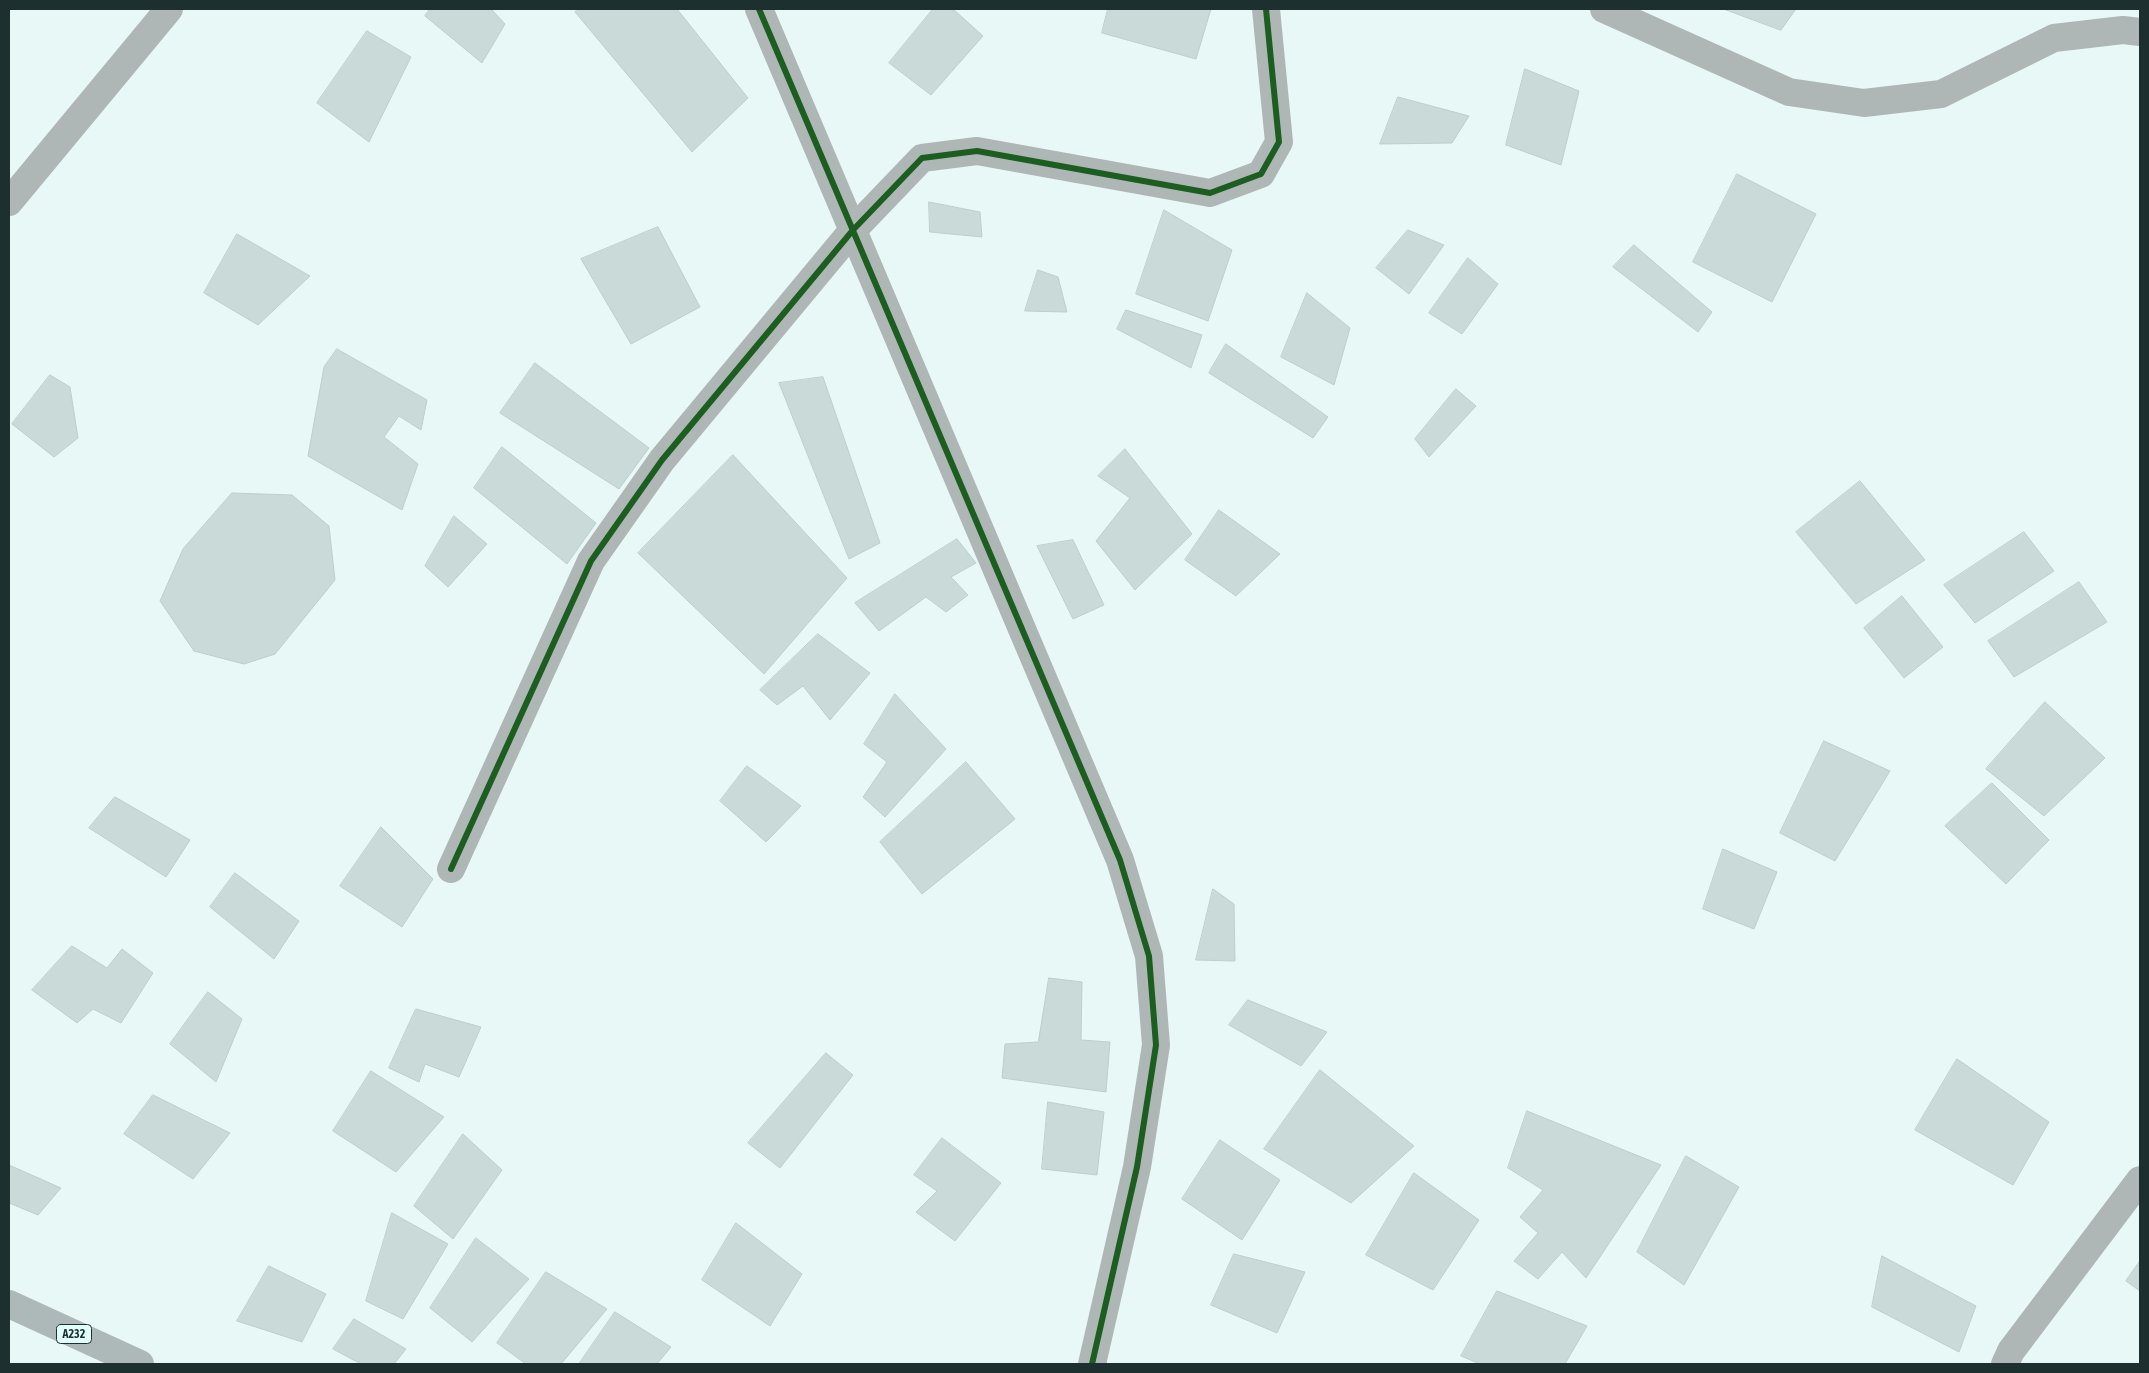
<!DOCTYPE html>
<html>
<head>
<meta charset="utf-8">
<style>
	body { margin:0 }
	#map { position:relative; width:2149px; height:1373px; overflow:hidden; background:#e8f8f6; font-family:"Asap Condensed",sans-serif }
	canvas { display:block }
	.frame { position:absolute; inset:0; border:10px solid #1d302f; pointer-events:none }
</style>
</head>
<body>
<div id="map">
<canvas width="2149" height="1373"></canvas>
<div class="frame"></div>
</div>
<script>
const g = document.querySelector('canvas').getContext('2d');
g.lineJoin = 'round';
function fill(path, color) { g.fillStyle = color; g.fill(path, 'evenodd'); }
function strokePath(path, color, width, dash) { g.strokeStyle = color; g.lineWidth = width; g.lineCap = dash ? 'butt' : 'round'; g.setLineDash(dash || []); g.stroke(path); }
function write(font, color, halo, rows, align = 'center') {
  g.font = font + ' "Asap Condensed",sans-serif'; g.lineWidth = 4.5; g.setLineDash([]); g.textBaseline = 'middle'; g.strokeStyle = halo; g.fillStyle = color; for (const [text, x, y, turn = 0] of rows) {
    g.save(); g.translate(x, y); g.rotate((+turn || 0) * Math.PI / 180); g.textAlign = isNaN(turn) ? turn : align; if (halo) g.strokeText(text, 0, 0); g.fillText(text, 0, 0); g.restore();
  }
}
const building = new Path2D(`
	M430,9h61l14,15 -23,39 -57,-47z
	M578,9h99l71,89 -56,54 -117,-140z
	M933,9h20l30,27 -52,59 -42,-32z
	M1108,9h103l-15,50 -94,-26z
	M1724,9h72l-15,21z
	M367,31l44,26 -42,85 -52,-39z
	M1525,69l54,22 -18,74 -55,-20z
	M1398,97l71,19 -17,27 -72,1z
	M1737,174l79,40 -44,88 -79,-40z
	M929,202l51,10 2,25 -52,-5z
	M1164,210l68,40 -24,71 -72,-27z
	M658,227l42,80 -69,37 -50,-85z
	M1408,230l36,15 -35,49 -33,-26z
	M237,234l73,42 -52,49 -54,-32z
	M1634,245l78,67 -14,20 -85,-65z
	M1468,258l30,26 -36,50 -33,-21z
	M1038,270l20,7 9,35 -42,-1z
	M1307,293l43,35 -16,57 -53,-28z
	M1126,310l76,25 -11,33 -74,-39z
	M1226,344l102,73 -15,21 -104,-65z
	M337,349l90,51 -6,30 -22,-14 -15,21 34,27 -16,46 -94,-54 16,-89z
	M535,363l114,85 -30,41 -119,-76z
	M50,375l20,12 8,51 -24,19 -42,-33z
	M823,377l57,166 -31,16 -70,-176z
	M1456,389l20,17 -47,51 -14,-18z
	M502,447l94,76 -29,41 -93,-76z
	M1125,449l67,85 -57,56 -39,-49 34,-43 -32,-22z
	M733,455l114,123 -83,96 -126,-121z
	M1860,481l65,79 -69,44 -60,-72z
	M232,493l60,2 37,31 6,54 -60,74 -31,10 -50,-13 -34,-50 23,-52z
	M1219,510l61,44 -44,42 -51,-36z
	M454,516l33,28 -39,43 -23,-21z
	M2024,532l30,39 -79,52 -31,-38z
	M957,539l19,24 -25,14 17,18 -22,17 -20,-15 -47,34 -24,-28z
	M1073,540l31,65 -31,14 -36,-73z
	M2079,582l28,40 -93,55 -26,-36z
	M1902,596l41,51 -39,31 -40,-50z
	M818,634l52,39 -40,47 -27,-34 -26,19 -17,-15z
	M895,694l51,55 -61,68 -22,-20 24,-35 -23,-18z
	M2045,702l60,56 -61,58 -58,-47z
	M1824,741l66,30 -55,90 -55,-28z
	M966,762l49,57 -93,75 -42,-52z
	M747,766l54,40 -35,36 -46,-41z
	M1992,783l57,57 -43,44 -61,-58z
	M115,797l75,43 -24,37 -77,-49z
	M381,827l52,52 -31,48 -62,-41z
	M1723,849l54,23 -23,57 -51,-20z
	M235,873l64,48 -25,38 -64,-52z
	M1213,889l21,15 1,57 -39,-1z
	M72,946l35,22 15,-19 31,24 -32,50 -28,-14 -16,14 -45,-33z
	M1049,978l33,4 -1,58 29,2 -4,50 -104,-14 3,-34 33,-2z
	M208,992l34,27 -26,63 -46,-38z
	M1248,1000l79,32 -26,34 -72,-41z
	M416,1009l65,18 -22,50 -34,-13 -6,18 -30,-14z
	M826,1053l27,22 -73,93 -32,-25z
	M1957,1059l92,63 -36,63 -98,-55z
	M1320,1070l94,76 -63,57 -87,-54z
	M371,1071l73,46 -48,55 -63,-41z
	M153,1095l77,38 -37,46 -69,-45z
	M1048,1102l56,10 -7,63 -55,-6z
	M1527,1111l134,54 -75,113 -24,-26 -24,27 -24,-18 24,-28 -18,-16 23,-27 -35,-22z
	M463,1134l39,36 -49,69 -39,-33z
	M942,1138l59,45 -46,58 -39,-29 21,-21 -23,-16z
	M1220,1140l60,40 -38,60 -60,-41z
	M1686,1156l53,31 -55,98 -47,-33z
	M9,1165l52,23 -23,27 -29,-12z
	M1414,1173l65,47 -46,70 -67,-35z
	M392,1213l56,31 -45,75 -37,-18z
	M736,1223l66,51 -32,52 -68,-46z
	M476,1238l53,41 -57,63 -42,-34z
	M1234,1254l71,18 -28,61 -66,-28z
	M1882,1256l94,50 -17,46 -87,-45z
	M2140,1261v30l-14,-10z
	M269,1266l57,28 -24,48 -65,-21z
	M546,1272l61,37 -46,55h-35l-29,-21z
	M1497,1291l90,35 -22,38h-85l-19,-8z
	M615,1312l56,35 -14,17h-78z
	M354,1319l52,30 -12,15h-33l-28,-15z`);
fill(building, '#cadad8');
strokePath(building, '#bdcecc', 1);
strokePath(new Path2D(`
	M759,9l361,851 29,96 7,89 -19,122 -45,197
	M1604,9l185,83 75,11 77,-9 113,-56 69,-8 17,2
	M9,202l160,-193
	M451,869l140,-308 71,-101 191,-230 69,-72 55,-7 233,42 51,-19 18,-32 -13,-133
	M2005,1364l6,-13 129,-171`), '#aeb7b6', 28);
strokePath(new Path2D(`
	M9,1304l131,60`), '#adb9b8', 28);
strokePath(new Path2D(`
	M759,9l361,851 29,96 7,89 -19,122 -45,197
	M451,869l140,-308 71,-101 191,-230 69,-72 55,-7 233,42 51,-19 18,-32 -13,-133`), '#1b5e20', 6);
for (const [x, y, w] of [
	[74,1334,35]
]) { const box = new Path2D(); box.roundRect(x - w / 2, y - 9.5, w, 19, 4); g.fillStyle = '#e2fefc'; g.fill(box); strokePath(box, '#1d302f', 1); }
write('bold 12px', '#1d302f', null, [
	["A232",74,1334]
]);
</script>
</body>
</html>
